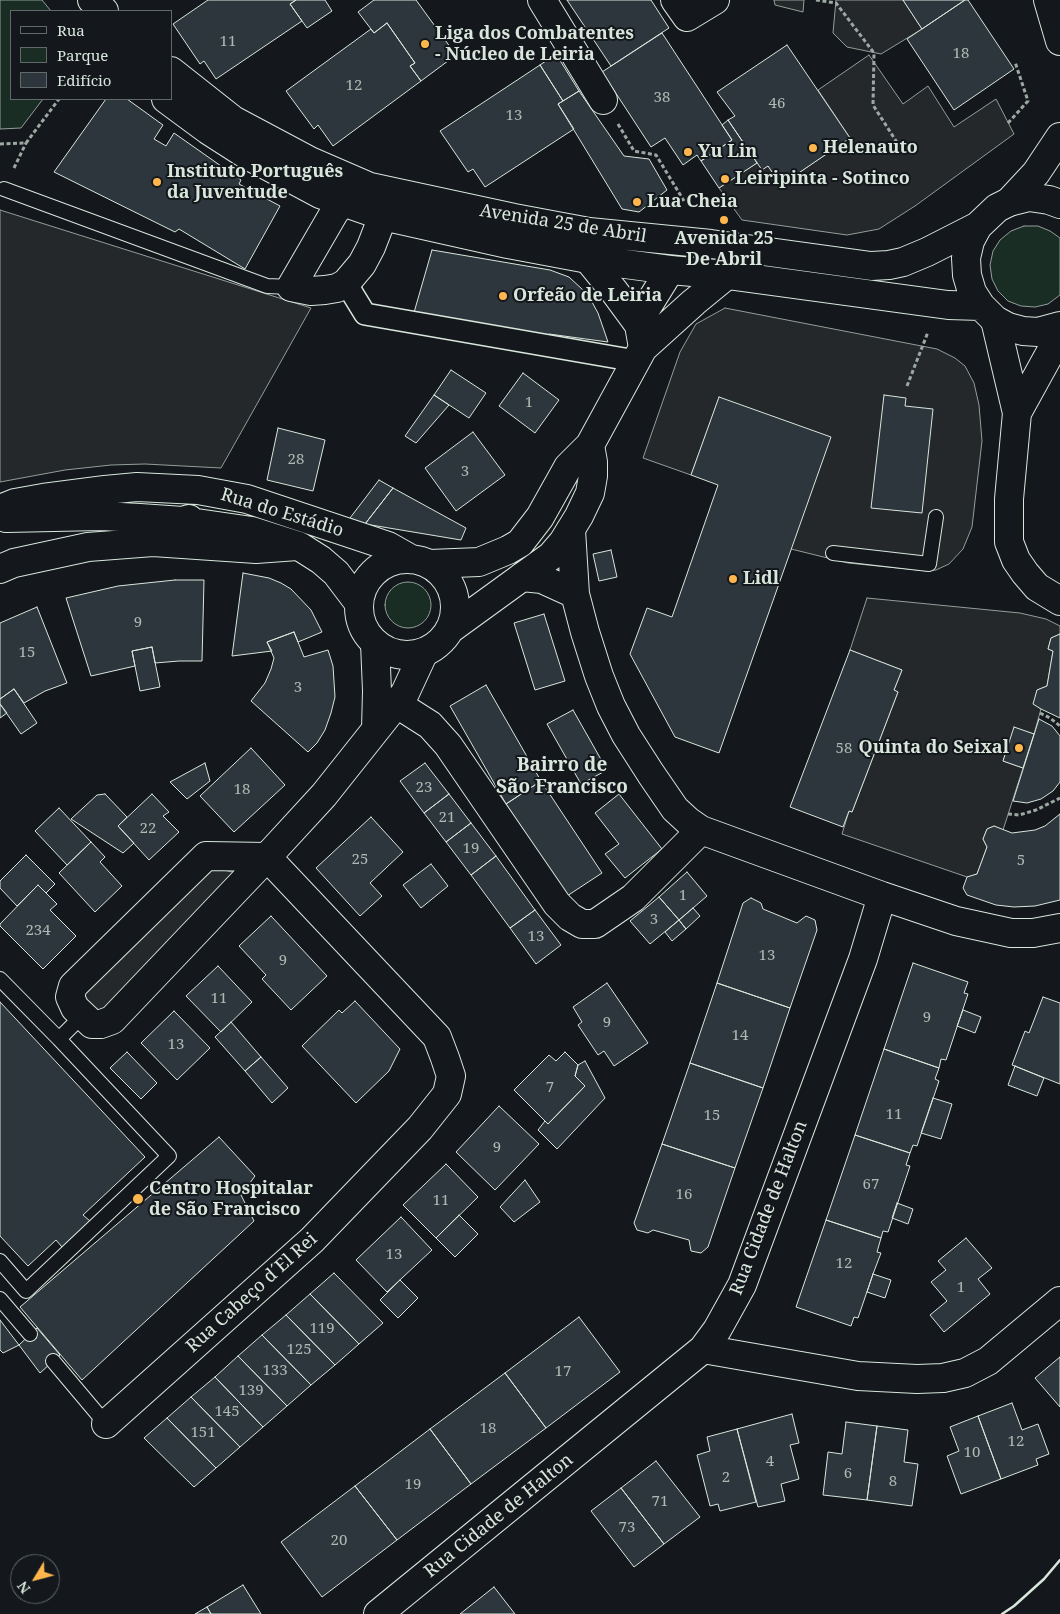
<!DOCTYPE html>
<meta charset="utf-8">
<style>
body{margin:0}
#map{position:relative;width:1060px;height:1614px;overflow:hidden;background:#14181c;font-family:"Noto Serif",serif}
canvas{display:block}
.legend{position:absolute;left:10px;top:10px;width:162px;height:90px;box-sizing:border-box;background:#14181c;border:1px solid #626a69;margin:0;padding:6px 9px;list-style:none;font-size:15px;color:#d8e6dc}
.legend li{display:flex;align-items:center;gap:10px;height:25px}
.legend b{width:25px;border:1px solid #626a69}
.north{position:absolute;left:10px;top:1554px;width:50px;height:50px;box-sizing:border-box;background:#14181c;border:1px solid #626a69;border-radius:50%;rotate:233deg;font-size:14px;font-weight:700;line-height:20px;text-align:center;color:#d8e6dc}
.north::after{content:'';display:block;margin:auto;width:18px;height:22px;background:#ffb74d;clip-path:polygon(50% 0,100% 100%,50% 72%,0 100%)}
</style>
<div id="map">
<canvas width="1060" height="1614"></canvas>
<ul class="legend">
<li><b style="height:6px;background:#14181c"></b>Rua</li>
<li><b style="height:14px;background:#1a2d24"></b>Parque</li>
<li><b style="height:14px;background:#2c363c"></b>Edifício</li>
</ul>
<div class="north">N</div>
</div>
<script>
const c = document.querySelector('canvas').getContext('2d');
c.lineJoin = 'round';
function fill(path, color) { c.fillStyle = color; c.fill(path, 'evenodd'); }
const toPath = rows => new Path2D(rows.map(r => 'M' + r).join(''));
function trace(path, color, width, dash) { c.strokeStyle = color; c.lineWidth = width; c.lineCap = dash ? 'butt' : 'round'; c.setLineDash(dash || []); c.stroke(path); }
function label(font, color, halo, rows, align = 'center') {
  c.font = font + ' "Noto Serif",serif'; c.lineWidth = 4; c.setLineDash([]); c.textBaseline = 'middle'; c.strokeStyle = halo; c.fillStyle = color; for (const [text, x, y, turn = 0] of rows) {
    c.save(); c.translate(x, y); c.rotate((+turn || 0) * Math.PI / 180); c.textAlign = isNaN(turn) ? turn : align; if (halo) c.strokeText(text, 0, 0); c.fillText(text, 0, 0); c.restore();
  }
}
const green = toPath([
 [0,0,42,0,51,11,11,11,11,99,43,99,21,128,0,129,0,0],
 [1024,226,1038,226,1050,231,1060,238,1060,295,1048,304,1035,307,1021,306,1008,301,998,291,992,279,990,265,993,251,1000,240,1011,231,1024,226],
 '385 605a23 23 0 1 1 46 0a23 23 0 1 1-46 0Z'
]);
const parking = toPath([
 [774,0,804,0,803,12,775,5,774,0],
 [836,0,903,0,922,29,881,54,847,47,833,33,836,0],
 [869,55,903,104,928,86,954,127,996,99,1014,134,915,206,879,229,847,235,742,220,719,188,757,163,768,166,781,185,850,138,818,90,869,55],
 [0,210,311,308,221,468,145,464,111,465,65,470,0,482,0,210],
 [725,308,937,349,955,358,965,366,974,383,979,405,982,441,972,527,963,549,949,564,936,570,927,571,848,563,791,549,719,398,691,475,643,458,680,352,696,324,725,308],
 [867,598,1020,613,1046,619,1060,626,1060,634,1051,638,1048,649,1053,651,1047,686,1037,690,1034,704,1041,709,1034,734,1015,728,1003,761,1023,768,1003,830,994,826,987,829,983,839,987,847,977,874,967,877,842,834,849,811,852,812,898,692,894,690,902,670,850,650,867,598],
 [204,865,244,875,99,1015,84,1000,83,982,204,865]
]);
const building = toPath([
 [208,0,296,0,290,4,302,21,216,79,204,61,200,64,173,24,208,0],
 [296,0,325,0,332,11,307,28,290,4,296,0],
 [374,0,416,0,456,55,421,81,410,66,415,63,387,23,374,33,358,12,374,0],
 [567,0,651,0,669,28,611,66,567,0],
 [903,0,965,0,922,29,903,0],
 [965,0,968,0,1014,69,954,110,907,39,965,0],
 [387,23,415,63,410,66,421,81,333,146,318,125,314,129,286,91,371,29,374,33,387,23],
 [662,33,732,140,701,161,697,155,683,165,665,138,651,147,602,72,662,33],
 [787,45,850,138,781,185,768,166,762,170,728,120,735,116,717,92,787,45],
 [556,54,579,91,563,101,540,65,556,54],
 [540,65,563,101,558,104,574,129,485,187,473,169,468,172,440,131,540,65],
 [579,91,624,156,649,159,667,190,639,212,622,209,558,104,579,91],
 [106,99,127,99,163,125,154,139,166,146,174,133,241,180,239,184,280,206,245,269,179,229,175,232,54,172,106,99],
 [728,120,757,163,719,188,701,161,732,140,722,125,728,120],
 [432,250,550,270,569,277,583,290,592,302,598,313,608,342,549,334,548,340,413,316,432,250],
 [451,370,486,393,469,418,434,395,451,370],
 [523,373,559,400,535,433,499,406,523,373],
 [434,395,449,405,416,443,405,436,434,395],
 [884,395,906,398,905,406,933,409,922,513,871,508,884,395],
 [719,397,831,437,719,753,675,737,630,654,647,608,672,617,718,485,691,475,719,397],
 [278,428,325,440,313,491,267,480,278,428],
 [473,432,505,475,456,511,425,468,473,432],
 [379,480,393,488,365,524,350,518,379,480],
 [393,488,466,528,461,540,365,524,393,488],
 [611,550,617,577,599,581,593,554,611,550],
 [243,573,269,578,281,583,291,589,311,610,322,632,298,642,294,632,267,642,272,651,232,656,243,573],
 [175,580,204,580,202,661,179,661,155,663,152,647,132,651,135,666,91,676,66,598,118,586,175,580],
 [37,607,67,683,45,691,24,703,14,689,0,699,0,623,37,607],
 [544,614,565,681,535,690,514,623,544,614],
 [294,632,304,657,328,650,333,666,335,697,331,713,325,730,317,743,308,752,251,701,265,683,271,669,274,658,267,642,294,632],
 [1060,634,1060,718,1041,709,1033,704,1037,690,1047,686,1053,651,1048,649,1051,638,1060,634],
 [152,647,160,687,140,691,132,651,152,647],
 [850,650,902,670,894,690,898,692,852,812,849,811,843,827,790,807,850,650],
 [486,685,541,781,506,804,450,706,486,685],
 [14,689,37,723,21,734,0,704,0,699,14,689],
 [0,704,7,713,0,718,0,704],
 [573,710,607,770,581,784,547,724,573,710],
 [1039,719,1052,726,1060,736,1060,782,1053,791,1041,799,1027,803,1013,801,1039,719],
 [1014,727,1034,734,1023,768,1003,761,1014,727],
 [251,748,285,785,234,832,200,796,251,748],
 [205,763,210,781,187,799,170,782,205,763],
 [425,763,449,794,424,813,400,781,425,763],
 [541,781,602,873,567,896,506,804,541,781],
 [105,794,127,817,118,826,134,843,123,853,71,819,97,795,105,794],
 [152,794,169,812,163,816,179,832,149,860,118,826,152,794],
 [449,794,471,823,446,842,424,813,449,794],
 [619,794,662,849,625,878,605,854,619,844,595,813,619,794],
 [59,808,91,842,67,865,35,831,59,808],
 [1060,814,1060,900,1035,906,1014,907,996,905,967,895,963,888,967,877,977,874,987,847,983,839,987,829,994,826,1012,833,1035,830,1045,826,1060,814],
 [371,817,403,852,370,883,382,896,360,916,316,868,371,817],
 [471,823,496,856,471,875,446,842,471,823],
 [91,842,105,857,100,862,122,886,95,912,59,873,91,842],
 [26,855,55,884,46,893,38,885,17,906,0,888,0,881,26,855],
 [496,856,535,910,510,928,471,875,496,856],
 [431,864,448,886,421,908,403,885,431,864],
 [687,872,707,896,679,920,659,897,687,872],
 [38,885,57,904,50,910,76,936,43,969,0,926,0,924,38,885],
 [659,897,679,920,650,944,630,921,659,897],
 [751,898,761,903,763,909,797,923,806,916,815,920,817,930,790,1008,717,983,743,903,751,898],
 [693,908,700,916,686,929,679,920,693,908],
 [535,910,561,945,536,964,510,928,535,910],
 [271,916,327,976,291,1010,262,979,266,975,239,946,271,916],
 [679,920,686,929,672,941,665,932,679,920],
 [913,963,968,982,964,993,968,994,946,1060,941,1059,939,1068,884,1049,913,963],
 [218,966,252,1002,221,1032,186,996,218,966],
 [607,983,648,1043,614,1066,604,1051,598,1055,578,1025,582,1022,573,1007,607,983],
 [717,983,790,1008,763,1088,690,1063,717,983],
 [1043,997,1060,1003,1060,1084,1012,1065,1025,1031,1029,1033,1043,997],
 [355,1001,400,1049,389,1071,356,1103,302,1046,339,1010,342,1013,355,1001],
 [0,1002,145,1157,83,1215,90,1221,62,1247,56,1240,28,1266,0,1236,0,1002],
 [963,1010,981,1017,975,1033,957,1026,963,1010],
 [174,1011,210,1048,177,1080,141,1043,174,1011],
 [231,1022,261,1057,245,1071,215,1037,231,1022],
 [884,1049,939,1068,935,1079,939,1081,917,1146,913,1145,910,1153,855,1135,884,1049],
 [127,1052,157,1083,141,1099,110,1068,127,1052],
 [565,1052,578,1065,575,1076,585,1086,548,1124,514,1090,549,1055,556,1061,565,1052],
 [261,1057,288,1088,272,1103,245,1071,261,1057],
 [585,1061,605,1098,557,1149,538,1130,545,1121,548,1124,585,1086,575,1076,578,1065,585,1061],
 [690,1063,763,1088,735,1168,662,1144,690,1063],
 [1015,1066,1044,1078,1037,1096,1008,1085,1015,1066],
 [933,1098,952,1104,941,1139,921,1133,933,1098],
 [499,1106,539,1144,495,1190,456,1152,499,1106],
 [855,1135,910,1153,906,1165,910,1166,888,1232,883,1231,881,1238,826,1220,855,1135],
 [219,1137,255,1176,241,1195,254,1221,82,1380,20,1307,219,1137],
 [662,1144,735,1168,708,1247,701,1253,691,1251,689,1240,653,1230,648,1233,637,1230,634,1223,662,1144],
 [446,1164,478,1197,436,1238,403,1205,446,1164],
 [525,1180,540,1202,514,1222,500,1207,525,1180],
 [897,1203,913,1209,908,1224,892,1218,897,1203],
 [459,1215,478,1234,455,1257,436,1238,459,1215],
 [401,1217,432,1250,387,1292,356,1260,401,1217],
 [826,1220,881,1238,877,1252,881,1253,873,1274,858,1318,854,1317,851,1326,796,1307,826,1220],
 [966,1238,992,1268,978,1279,990,1294,944,1332,930,1315,947,1301,931,1282,946,1270,938,1261,966,1238],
 [334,1273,383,1323,359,1344,310,1294,334,1273],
 [873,1274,891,1280,885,1298,867,1292,873,1274],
 [400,1280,418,1298,398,1318,380,1300,400,1280],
 [310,1294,359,1344,335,1365,286,1315,310,1294],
 [286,1315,335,1365,311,1385,262,1335,286,1315],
 [579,1317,620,1372,546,1428,505,1373,579,1317],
 [0,1320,19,1345,3,1353,0,1350,0,1320],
 [37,1328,60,1355,40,1373,19,1345,37,1328],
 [262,1335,311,1385,287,1406,238,1356,262,1335],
 [238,1356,287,1406,263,1427,215,1377,238,1356],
 [1060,1357,1060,1407,1035,1378,1060,1357],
 [505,1373,546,1428,471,1484,430,1429,505,1373],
 [215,1377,263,1427,240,1447,191,1397,215,1377],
 [191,1397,240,1447,216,1468,167,1418,191,1397],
 [1012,1403,1022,1430,1038,1424,1049,1454,1036,1459,1038,1465,1001,1479,978,1416,1012,1403],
 [792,1414,799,1443,790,1445,799,1479,781,1484,785,1501,758,1507,737,1429,792,1414],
 [978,1416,1001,1479,961,1494,947,1456,959,1451,950,1427,978,1416],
 [167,1418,216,1468,194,1487,144,1438,167,1418],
 [846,1422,877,1426,867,1500,823,1495,828,1452,842,1454,846,1422],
 [877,1426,908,1430,904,1462,918,1464,912,1506,867,1500,877,1426],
 [430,1429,471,1484,397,1540,355,1486,430,1429],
 [737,1429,756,1502,720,1511,718,1504,710,1506,697,1455,710,1451,707,1437,737,1429],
 [656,1461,700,1517,664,1544,621,1488,656,1461],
 [355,1486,397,1540,322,1597,281,1542,355,1486],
 [621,1488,664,1544,634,1567,591,1511,621,1488],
 [243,1585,261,1614,211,1614,207,1607,243,1585],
 [494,1587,515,1614,460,1614,494,1587],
 [207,1607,211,1614,195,1614,207,1607]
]);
const path = toPath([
 [816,0,836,3,874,53,873,105,905,155],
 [1008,123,1028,101,1015,62],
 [618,124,634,151,656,155,684,201],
 [0,144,26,143,59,99],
 [14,168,26,143],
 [907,386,928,332],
 [1040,713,1050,718,1060,726],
 [1008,814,1019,815,1036,810,1060,798]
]);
const service = toPath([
 [4,189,267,286,291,287],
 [833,553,929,564,936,517],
 [0,979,59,1039,169,1156,26,1291,0,1261],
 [59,1039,83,1015],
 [0,1299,30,1334],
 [53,1361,106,1424]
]);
const pedestrian = toPath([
 [346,283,365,314,636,361]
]);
const minor = toPath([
 [542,0,603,100],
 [675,0,687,17,715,0],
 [1048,0,1060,41],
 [342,202,334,213,291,287,311,291,325,290,337,288,346,283,362,264,371,247,383,216],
 [1009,202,1036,173,1060,137],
 [995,320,1017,413,1009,499,1009,542,1016,560,1025,573,1037,587,1060,601],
 [1017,413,1060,335],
 [571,530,575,594,585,632,599,676,611,706,626,735,651,774,675,809,688,821,701,830,882,896,956,921,1011,933,1033,933,1060,928],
 [0,569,14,563,88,547,153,542,256,549,297,546],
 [522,577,542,579,575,594],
 [375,643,377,691,376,729],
 [397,704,430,725,448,745,557,904,570,917,582,924,595,924,633,898,701,830],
 [267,857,206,856,73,986,70,997,75,1008,92,1024,101,1024,112,1020,267,857,324,795,405,693,424,652],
 [703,1349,858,1376,917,1379,943,1378,965,1373,988,1361,1060,1301],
 [106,1424,312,1240,420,1128,447,1094,451,1076,445,1058,437,1037,267,857],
 [378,1614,703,1349,717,1330,742,1285,863,959,882,896]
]);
const tertiary = toPath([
 [588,259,614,291,639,325,643,348],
 [639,325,644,312,670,270],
 [0,509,15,503,43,498,105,490,137,487,198,490,247,499,388,546,411,559],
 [6,518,101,516,140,518,183,521,252,531,299,546,321,560,336,573,358,602],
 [153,542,183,521,189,519],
 '359 607a48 48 0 1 1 96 0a48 48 0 1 1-96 0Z',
 [430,564,479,562,508,550,520,543,540,517,568,467,590,445,643,348,694,302,727,275],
 [449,630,551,556,563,542,579,516,590,493,593,476,593,462,590,445]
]);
const secondary = toPath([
 [92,0,104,11],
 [171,71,233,120,310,161,370,187,514,218,589,232,711,244,871,266,889,265,903,262,927,252,978,226],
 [166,99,208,130,247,155,320,194,383,216,508,244,588,259,670,270,727,275,948,305,981,306],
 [1060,204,1049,200,1029,197,1009,202,997,208,978,226,970,241,966,258,967,275,972,292,981,306,995,320,1008,327,1023,331,1038,332,1060,326]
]);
const wall = toPath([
 [1002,1614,1014,1606,1044,1579,1060,1560]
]);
const markers = [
 [425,44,5,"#ffb74d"],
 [813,148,5,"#ffb74d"],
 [688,152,5,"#ffb74d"],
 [725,179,5,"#ffb74d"],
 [157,182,5,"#ffb74d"],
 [637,202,5,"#ffb74d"],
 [724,220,5,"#ffb74d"],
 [503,296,5,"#ffb74d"],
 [733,579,5,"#ffb74d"],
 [1019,748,5,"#ffb74d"],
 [138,1199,6,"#ffb74d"]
];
const numberNames = [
 ["11",228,42],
 ["18",961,54],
 ["12",354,86],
 ["38",662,98],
 ["46",777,104],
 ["13",514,116],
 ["1",529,403],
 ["28",296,460],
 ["3",465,472],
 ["9",138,623],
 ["15",27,653],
 ["3",298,688],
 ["58",844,749],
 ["23",424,788],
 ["18",242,790],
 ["21",447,818],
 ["22",148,829],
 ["19",471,849],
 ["25",360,860],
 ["5",1021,861],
 ["1",683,896],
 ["3",654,920],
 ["234",38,931],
 ["13",536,937],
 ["13",767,956],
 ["9",283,961],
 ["11",219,999],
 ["9",927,1018],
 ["9",607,1023],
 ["14",740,1036],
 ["13",176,1045],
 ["7",550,1088],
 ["11",894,1115],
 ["15",712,1116],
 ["9",497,1148],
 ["67",871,1185],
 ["16",684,1195],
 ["11",441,1201],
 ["13",394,1255],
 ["12",844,1264],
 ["1",961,1288],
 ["119",322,1329],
 ["125",299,1350],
 ["133",275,1371],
 ["17",563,1372],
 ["139",251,1391],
 ["145",227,1412],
 ["18",488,1429],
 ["151",203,1433],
 ["12",1016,1442],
 ["10",972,1453],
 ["4",770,1462],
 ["6",848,1474],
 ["2",726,1478],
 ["8",893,1482],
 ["19",413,1485],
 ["71",660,1502],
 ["73",627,1528],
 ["20",339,1541]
];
const poiNames = [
 ["Liga dos Combatentes",435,34],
 ["- Núcleo de Leiria",435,55],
 ["Helenauto",823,148],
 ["Yu Lin",698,152],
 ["Instituto Português",167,172],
 ["da Juventude",167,193],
 ["Leiripinta - Sotinco",735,179],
 ["Lua Cheia",647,202],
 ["Avenida 25",724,239,"center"],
 ["De Abril",724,260,"center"],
 ["Orfeão de Leiria",513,296],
 ["Lidl",743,579],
 ["Quinta do Seixal",1009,748,"right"],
 ["Centro Hospitalar",149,1189],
 ["de São Francisco",149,1210]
];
const streetNames = [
 ["Avenida 25 de Abril",563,224,9],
 ["Rua do Estádio",282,513,17],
 ["Rua Cidade de Halton",769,1208,-69],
 ["Rua Cabeço d´El Rei",252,1293,-42],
 ["Rua Cidade de Halton",499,1516,-39]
];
const neighbourhoodNames = [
 ["Bairro de",562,766],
 ["São Francisco",562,788]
];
fill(green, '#1a2d24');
trace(green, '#939e99', 1);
fill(parking, '#24282b');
trace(parking, '#939e99', 1);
fill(building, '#2c363c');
trace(building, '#d8e6dc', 1);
trace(service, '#d8e6dc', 16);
trace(pedestrian, '#d8e6dc', 24);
trace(minor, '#d8e6dc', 30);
trace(tertiary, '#d8e6dc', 30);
trace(secondary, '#d8e6dc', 30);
trace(path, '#9da8a2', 3, [4, 2.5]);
trace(service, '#14181c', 14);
trace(pedestrian, '#14181c', 21);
trace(minor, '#14181c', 28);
trace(tertiary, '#14181c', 28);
trace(secondary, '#14181c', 28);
trace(wall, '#d8e6dc', 2.5);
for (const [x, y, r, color] of markers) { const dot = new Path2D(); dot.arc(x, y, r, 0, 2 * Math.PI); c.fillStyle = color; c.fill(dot); trace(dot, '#14181c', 2); }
label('15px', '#adbab4', null, numberNames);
label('bold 18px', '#d8e6dc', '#14181c', poiNames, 'left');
label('18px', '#d8e6dc', '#14181c', streetNames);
label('bold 19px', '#d8e6dc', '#14181c', neighbourhoodNames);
</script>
